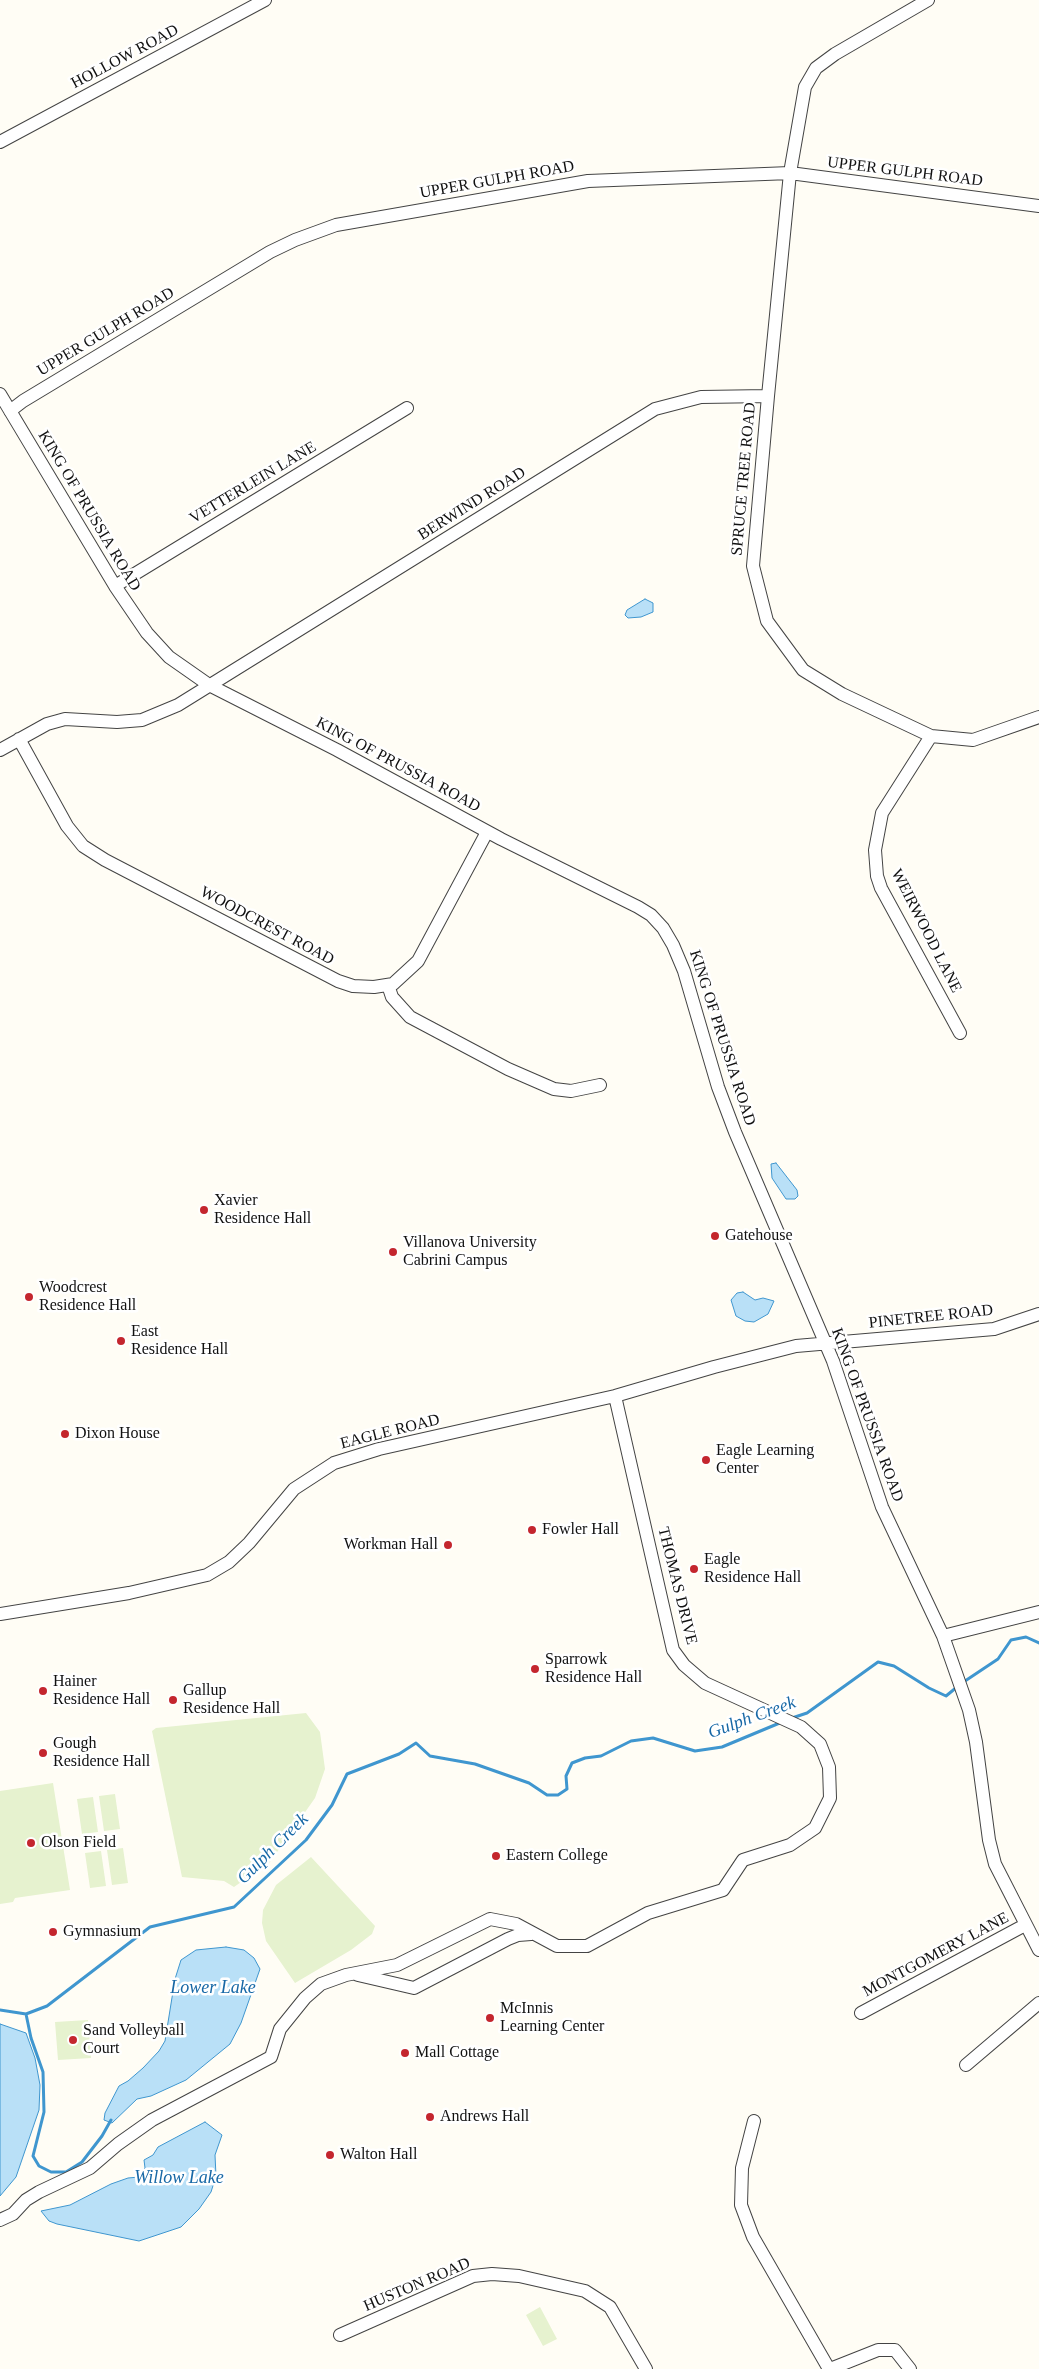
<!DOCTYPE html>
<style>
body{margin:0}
canvas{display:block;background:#fffdf5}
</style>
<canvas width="1039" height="2369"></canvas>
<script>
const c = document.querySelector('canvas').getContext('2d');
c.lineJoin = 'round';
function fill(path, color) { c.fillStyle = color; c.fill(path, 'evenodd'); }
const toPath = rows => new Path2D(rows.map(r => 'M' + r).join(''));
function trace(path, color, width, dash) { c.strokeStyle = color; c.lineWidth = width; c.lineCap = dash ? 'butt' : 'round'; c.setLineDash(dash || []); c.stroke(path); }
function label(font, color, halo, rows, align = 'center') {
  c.font = font + ' "Times New Roman",serif'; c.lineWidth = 5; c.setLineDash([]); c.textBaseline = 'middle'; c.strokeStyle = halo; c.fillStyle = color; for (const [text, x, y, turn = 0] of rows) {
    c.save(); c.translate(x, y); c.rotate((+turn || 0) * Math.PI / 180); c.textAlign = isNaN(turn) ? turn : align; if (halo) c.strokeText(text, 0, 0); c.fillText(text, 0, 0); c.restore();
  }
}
const pitch = toPath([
 [306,1713,320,1732,325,1769,315,1798,270,1862,234,1887,224,1881,182,1877,152,1731,156,1728],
 [53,1783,70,1890,15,1898,13,1902,0,1904,0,1791],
 [115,1794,120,1829,104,1831,99,1796],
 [93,1797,98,1832,82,1834,77,1799],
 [123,1848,128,1883,112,1885,107,1850],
 [101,1851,106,1886,90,1888,85,1853],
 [311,1857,375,1926,372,1934,351,1950,295,1983,266,1941,262,1923,263,1910,276,1885],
 [88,2020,91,2058,58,2060,55,2022],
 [540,2307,557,2339,543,2346,526,2315]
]);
const water = toPath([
 [645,599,653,603,653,612,641,617,628,618,625,615,627,610,645,599],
 [776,1163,797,1190,798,1196,795,1199,786,1199,772,1178,771,1164,776,1163],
 [743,1292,755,1300,763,1298,774,1301,768,1314,754,1322,745,1321,736,1316,731,1300,737,1293,743,1292],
 [226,1947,244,1950,254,1958,260,1969,241,2023,230,2044,186,2080,151,2096,137,2099,112,2123,104,2120,105,2113,119,2086,128,2081,143,2068,159,2051,165,2041,175,1979,181,1960,196,1950,226,1947],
 [0,2024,26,2033,35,2058,40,2085,39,2110,16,2177,0,2196,0,2024],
 [205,2122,222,2135,215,2155,216,2176,211,2192,199,2209,181,2227,139,2241,57,2224,49,2221,41,2211,70,2205,111,2184,128,2178,139,2177,145,2168,144,2160,153,2155,158,2147,205,2122]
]);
const stream = toPath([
 [962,1683,998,1659,1011,1640,1026,1637,1039,1643],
 [792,1718,807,1713,878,1662,894,1666,929,1688,946,1696,957,1687],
 [0,2010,26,2014,47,2006,150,1927,234,1907,306,1840,332,1805,347,1774,399,1754,416,1743,430,1756,475,1764,529,1783,547,1795,558,1795,567,1789,566,1776,572,1763,585,1758,601,1756,631,1741,653,1738,695,1751,722,1747,782,1722],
 [26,2014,31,2038,43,2072,44,2112,33,2156,39,2166,51,2172,66,2172,82,2162,102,2136,111,2120]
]);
const minor = toPath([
 [928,0,835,54,816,68,805,87,790,173,768,396,753,566,767,621,803,670,842,694,931,736,973,740,1039,717],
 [0,142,265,0],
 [0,394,115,586,147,633,169,657,209,685,337,750,501,839,638,907,651,915,663,928,673,945,684,971,718,1087,735,1132,833,1361,882,1507,943,1636,969,1710,976,1742,989,1840,995,1864,1039,1950],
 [10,411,23,401,270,252,295,240,336,225,588,181,790,173,1039,206],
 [115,586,407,408],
 [931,736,882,813,875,850,877,876,881,888,960,1033],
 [19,739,67,826,83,846,105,860,338,981,353,986,374,987,393,984,418,961,487,832],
 [0,750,47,724,65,719,117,722,142,720,178,705,655,409,701,397,768,396],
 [388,985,392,997,410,1017,508,1069,554,1089,571,1091,600,1085],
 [0,1614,129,1593,207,1575,229,1562,249,1543,294,1489,334,1463,379,1449,615,1396,714,1367,796,1346,994,1329,1039,1314],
 [943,1636,1039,1612],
 [358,1975,414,1988,508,1939,518,1935,531,1934],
 [861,2013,1025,1925],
 [966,2065,1039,2003],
 [754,2121,742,2168,741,2205,753,2237,829,2369],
 [0,2220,13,2214,26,2200,39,2192,90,2168,118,2144,152,2120,271,2057,280,2029,305,1998,321,1984,346,1975,397,1965,490,1919,516,1924,557,1946,587,1946,648,1913,723,1890,743,1860,790,1845,815,1828,830,1798,829,1767,820,1744,801,1727,705,1683,684,1665,673,1650,615,1396],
 [340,2335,473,2276,492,2274,519,2276,585,2291,610,2307,646,2369],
 [830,2369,878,2350,895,2350,910,2369]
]);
const markers = [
 [204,1210,5,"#c4262e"],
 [715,1236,5,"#c4262e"],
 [393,1252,5,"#c4262e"],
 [29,1297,5,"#c4262e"],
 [121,1341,5,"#c4262e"],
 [65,1434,5,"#c4262e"],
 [706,1460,5,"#c4262e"],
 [532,1530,5,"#c4262e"],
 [448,1545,5,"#c4262e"],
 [694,1569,5,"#c4262e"],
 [535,1669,5,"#c4262e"],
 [43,1691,5,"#c4262e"],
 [173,1700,5,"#c4262e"],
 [43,1753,5,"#c4262e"],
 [31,1843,5,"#c4262e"],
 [496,1856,5,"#c4262e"],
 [53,1932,5,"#c4262e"],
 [490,2018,5,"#c4262e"],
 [73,2040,5,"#c4262e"],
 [405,2053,5,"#c4262e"],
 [430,2117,5,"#c4262e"],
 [330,2155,5,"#c4262e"]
];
const streetNames = [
 ["HOLLOW ROAD",125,57,-28],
 ["UPPER GULPH ROAD",905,172,7],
 ["UPPER GULPH ROAD",497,180,-10],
 ["UPPER GULPH ROAD",106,332,-31],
 ["SPRUCE TREE ROAD",744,479,-85],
 ["VETTERLEIN LANE",253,483,-31],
 ["BERWIND ROAD",472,504,-32],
 ["KING OF PRUSSIA ROAD",89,511,59],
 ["KING OF PRUSSIA ROAD",398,765,28],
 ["WOODCREST ROAD",267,926,28],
 ["WEIRWOOD LANE",926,931,63],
 ["KING OF PRUSSIA ROAD",722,1038,72],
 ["PINETREE ROAD",931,1317,-6],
 ["KING OF PRUSSIA ROAD",867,1415,70],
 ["EAGLE ROAD",390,1432,-14],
 ["THOMAS DRIVE",677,1586,76],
 ["MONTGOMERY LANE",936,1955,-28],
 ["HUSTON ROAD",417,2285,-23]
];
const poiNames = [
 ["Xavier",214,1201],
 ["Residence Hall",214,1219],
 ["Gatehouse",725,1236],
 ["Villanova University",403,1243],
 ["Cabrini Campus",403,1261],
 ["Woodcrest",39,1288],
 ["Residence Hall",39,1306],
 ["East",131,1332],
 ["Residence Hall",131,1350],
 ["Dixon House",75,1434],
 ["Eagle Learning",716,1451],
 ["Center",716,1469],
 ["Fowler Hall",542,1530],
 ["Workman Hall",438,1545,"right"],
 ["Eagle",704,1560],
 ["Residence Hall",704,1578],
 ["Sparrowk",545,1660],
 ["Residence Hall",545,1678],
 ["Hainer",53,1682],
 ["Residence Hall",53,1700],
 ["Gallup",183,1691],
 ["Residence Hall",183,1709],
 ["Gough",53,1744],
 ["Residence Hall",53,1762],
 ["Olson Field",41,1843],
 ["Eastern College",506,1856],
 ["Gymnasium",63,1932],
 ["McInnis",500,2009],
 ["Learning Center",500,2027],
 ["Sand Volleyball",83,2031],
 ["Court",83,2049],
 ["Mall Cottage",415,2053],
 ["Andrews Hall",440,2117],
 ["Walton Hall",340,2155]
];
const waterNames = [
 ["Gulph Creek",752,1718,-20],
 ["Gulph Creek",273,1849,-45],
 ["Lower Lake",213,1988],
 ["Willow Lake",179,2178]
];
fill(pitch, '#e6f2cf');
fill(water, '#b9e0f7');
trace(water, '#3f96cf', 1);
trace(stream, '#3f96cf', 3);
trace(minor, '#444', 14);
trace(minor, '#fff', 12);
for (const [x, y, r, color] of markers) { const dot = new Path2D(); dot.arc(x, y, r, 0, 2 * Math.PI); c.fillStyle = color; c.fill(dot); trace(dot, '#fff', 2); }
label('16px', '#111', '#fff', streetNames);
label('16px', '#111', '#fff', poiNames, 'left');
label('italic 18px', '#1768a6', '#fff', waterNames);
</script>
